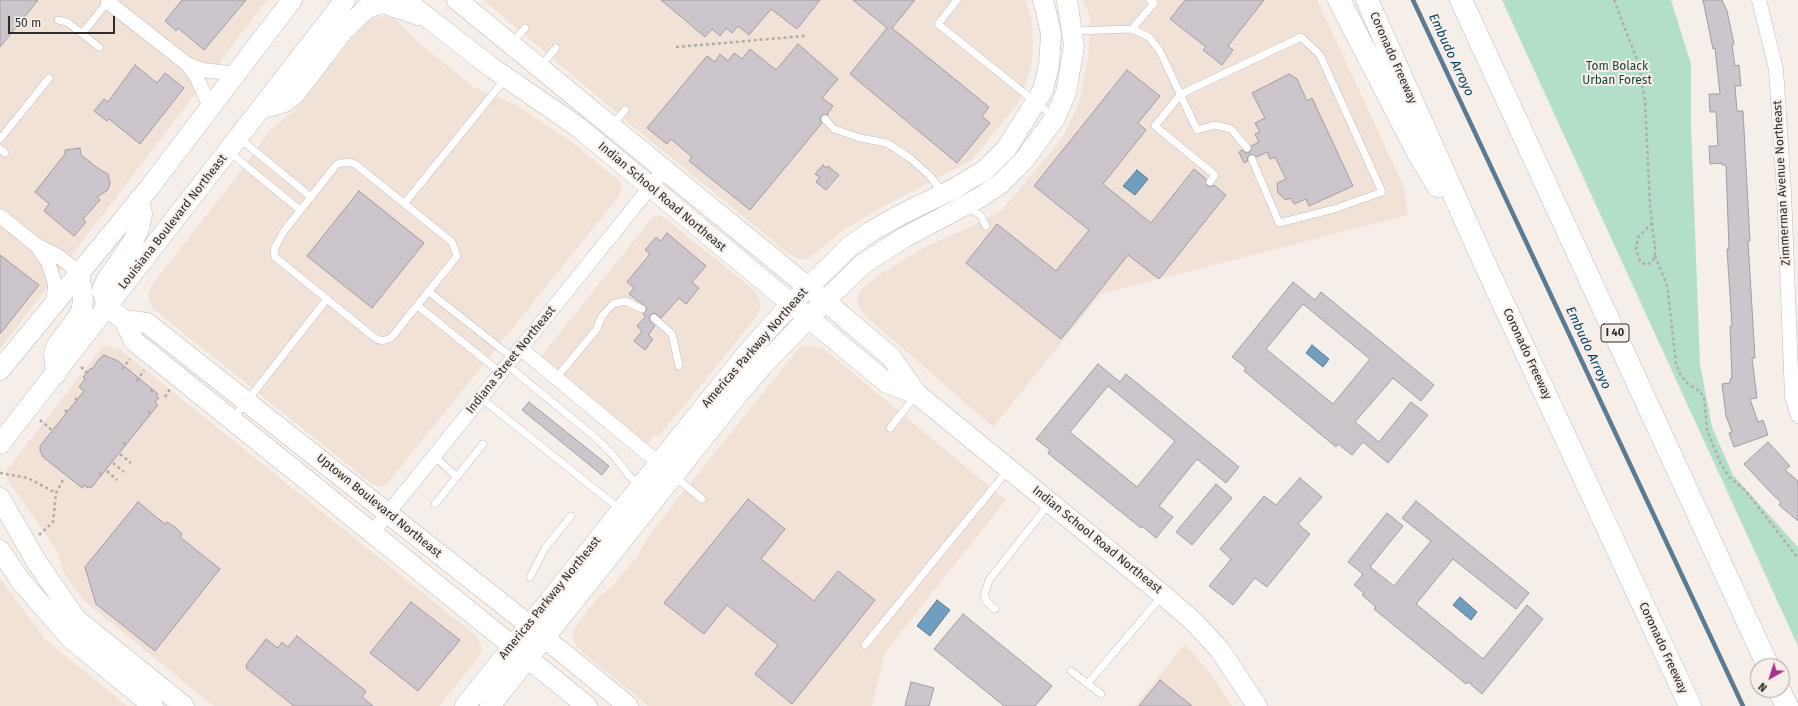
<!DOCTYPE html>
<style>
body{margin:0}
#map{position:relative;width:1798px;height:706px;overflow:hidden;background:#f6efe9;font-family:"Fira Sans",sans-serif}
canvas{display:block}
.north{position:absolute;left:1750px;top:658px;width:40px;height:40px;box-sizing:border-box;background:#f6efe9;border:1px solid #a6a09c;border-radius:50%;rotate:219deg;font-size:11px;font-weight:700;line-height:16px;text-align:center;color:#2d2a28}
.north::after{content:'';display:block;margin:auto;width:14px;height:18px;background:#a5318b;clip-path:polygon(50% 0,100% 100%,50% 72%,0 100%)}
.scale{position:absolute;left:8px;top:16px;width:107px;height:18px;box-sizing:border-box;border:2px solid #2d2a28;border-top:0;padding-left:5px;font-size:12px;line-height:14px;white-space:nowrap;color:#2d2a28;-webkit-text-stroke:3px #f6efe9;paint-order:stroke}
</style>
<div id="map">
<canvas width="1798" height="706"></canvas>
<div class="north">N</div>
<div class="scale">50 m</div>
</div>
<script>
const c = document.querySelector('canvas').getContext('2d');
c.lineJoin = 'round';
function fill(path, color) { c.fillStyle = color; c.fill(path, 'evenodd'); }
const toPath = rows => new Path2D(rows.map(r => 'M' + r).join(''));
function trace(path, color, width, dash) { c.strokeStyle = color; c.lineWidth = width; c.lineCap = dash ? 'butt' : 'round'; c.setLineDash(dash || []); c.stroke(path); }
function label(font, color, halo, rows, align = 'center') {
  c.font = font + ' "Fira Sans",sans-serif'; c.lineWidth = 4; c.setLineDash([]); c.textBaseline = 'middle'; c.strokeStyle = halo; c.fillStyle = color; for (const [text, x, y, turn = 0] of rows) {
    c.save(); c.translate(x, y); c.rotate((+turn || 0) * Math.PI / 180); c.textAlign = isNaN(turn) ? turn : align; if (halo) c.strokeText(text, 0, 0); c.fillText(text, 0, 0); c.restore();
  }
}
const built = toPath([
 [0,0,267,0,0,349],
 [483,0,1026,0,1032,19,1033,50,1031,68,1019,102,972,160,884,206,842,231,808,259,801,259,794,257,788,253,642,134],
 [1083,0,1317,0,1404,187,1408,215,1101,294,993,427,869,319,860,308,857,298,861,290,877,276,929,245,966,229,1002,210,1063,137,1079,103,1088,58,1090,18],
 [383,16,395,19,416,40,473,87,516,105,569,140,617,179,621,184,622,189,620,195,386,485,379,486,372,484,151,307,148,295,151,286,228,188,271,129,298,107,367,20],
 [657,216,661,216,666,219,755,291,759,298,761,307,757,316,660,435,653,436,644,448,538,360,652,218],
 [808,345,824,349,1006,500,885,652,872,706,648,706,580,650,575,644,572,634,574,629,599,596,612,586,637,557,646,540,675,502,799,348],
 [103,346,108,346,122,351,475,635,480,642,482,650,479,657,439,706,214,706,84,601,65,575,56,549,11,485,7,478,6,471],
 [0,579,46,640,127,706,0,706],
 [1185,644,1210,673,1232,706,1135,706]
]);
const green = toPath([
 [1502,0,1671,0,1691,64,1691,125,1700,364,1712,427,1733,475,1798,547,1798,646]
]);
const water = toPath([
 [1137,170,1148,179,1135,195,1123,186,1137,170],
 [1312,345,1329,359,1323,367,1306,353,1312,345],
 [1460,597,1477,612,1471,620,1453,605,1460,597],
 [937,600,950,610,930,636,917,626,937,600]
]);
const stream = toPath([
 [1413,0,1743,706]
]);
const building = toPath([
 [0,0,38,0,0,47,0,0],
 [182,0,246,0,204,50,178,28,176,31,165,21,182,0],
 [661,0,820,0,797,29,771,9,749,35,738,26,732,33,726,28,720,36,712,29,705,37,661,0],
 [853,0,915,0,892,28,989,107,982,116,990,123,957,163,850,74,887,28,853,0],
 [1185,0,1264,0,1228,46,1233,50,1222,65,1203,50,1206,47,1170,19,1185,0],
 [1703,0,1722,0,1727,11,1734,44,1732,45,1735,66,1739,65,1741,86,1735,86,1737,111,1743,111,1750,241,1748,241,1755,358,1752,358,1757,398,1750,399,1758,422,1763,420,1768,435,1734,447,1729,433,1732,432,1726,416,1722,384,1730,383,1730,379,1732,379,1730,326,1732,326,1727,249,1729,249,1726,165,1722,165,1722,163,1710,164,1709,146,1718,146,1716,112,1710,112,1709,94,1720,94,1715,48,1713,49,1703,0],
 [798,44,838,79,822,98,833,106,828,113,828,115,824,114,821,116,820,120,822,123,750,210,689,161,692,157,671,139,667,144,647,128,707,56,715,62,720,54,728,61,734,53,742,59,750,49,776,70,798,44],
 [135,65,157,83,165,73,184,88,140,144,109,119,107,121,94,111,104,99,108,102,135,65],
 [1127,70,1160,96,1138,123,1146,130,1103,184,1151,223,1194,169,1206,179,1207,186,1210,187,1214,185,1226,195,1159,279,1128,255,1061,339,966,263,997,224,1056,271,1089,230,1034,186,1127,70],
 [1289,74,1297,79,1307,101,1312,98,1353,186,1309,206,1306,199,1294,204,1291,198,1286,200,1278,193,1277,183,1286,179,1275,157,1270,159,1267,152,1257,157,1250,154,1247,158,1248,161,1244,163,1239,152,1242,150,1246,153,1250,152,1251,146,1259,142,1255,134,1260,132,1255,123,1265,118,1252,93,1289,74],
 [80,148,81,155,99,169,108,174,110,183,108,190,97,197,100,200,83,219,86,222,74,236,44,211,49,204,35,192,65,154,65,150,80,148],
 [823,165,826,168,828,166,839,175,826,190,816,182,820,177,815,174,823,165],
 [359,191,424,243,372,308,307,256,359,191],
 [667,233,706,266,692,282,699,288,686,304,679,298,661,318,655,313,650,315,649,320,655,326,648,335,653,339,645,350,634,341,642,331,637,326,646,316,643,314,646,311,647,308,629,294,634,288,627,282,650,254,645,250,656,237,661,241,667,233],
 [0,255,39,285,0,334,0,255],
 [1293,282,1315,300,1321,292,1434,385,1421,401,1393,378,1355,422,1379,442,1411,402,1428,415,1388,463,1363,442,1352,455,1338,444,1336,447,1244,371,1246,368,1232,357,1293,282],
 [1303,304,1370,359,1333,404,1266,349,1303,304],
 [104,355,118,361,158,394,156,396,159,398,155,402,158,405,91,488,89,486,88,488,84,485,82,488,43,457,40,450,40,446,84,391,79,387,85,379,83,377,91,368,92,369,100,358,104,355],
 [1098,364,1120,382,1126,374,1239,467,1226,483,1197,459,1159,506,1173,517,1156,538,1142,526,1141,528,1054,458,1048,453,1050,450,1036,439,1098,364],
 [1108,386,1175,441,1137,487,1070,432,1108,386],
 [529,402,609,466,602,475,522,410,529,402],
 [1768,442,1790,466,1785,470,1798,481,1798,521,1779,505,1781,502,1773,495,1744,464,1768,442],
 [1300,478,1322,497,1298,524,1310,534,1267,587,1255,578,1233,605,1209,586,1231,559,1220,549,1264,496,1276,505,1300,478],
 [1216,484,1232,498,1192,545,1176,532,1216,484],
 [748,499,785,529,761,559,814,601,838,571,875,600,792,704,755,674,778,645,727,605,704,634,664,603,748,499],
 [1416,501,1529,593,1516,609,1453,559,1416,604,1483,659,1527,605,1543,619,1482,694,1468,682,1466,684,1374,609,1376,607,1362,595,1364,593,1354,585,1363,574,1348,562,1387,513,1403,526,1370,567,1394,586,1431,541,1402,518,1416,501],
 [138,502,165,524,167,522,175,527,182,534,180,537,220,569,155,651,96,604,85,567,138,502],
 [411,602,460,640,418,691,370,653,411,602],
 [963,614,1052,686,1035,706,1004,706,934,649,963,614],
 [297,636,366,691,362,697,373,706,294,706,246,668,247,666,246,665,266,639,278,648,282,642,288,647,297,636],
 [1160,680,1192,706,1139,706,1160,680],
 [911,682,934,688,929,706,905,706,911,682]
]);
const path = toPath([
 [1614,0,1638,62,1645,101,1650,205,1652,223,1655,248,1655,256,1652,262,1646,265,1640,261,1636,249,1638,237,1652,223],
 [676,47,805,36],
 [1655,256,1667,285,1676,363,1680,374,1687,383,1698,390,1704,397,1707,430,1720,462,1729,477,1745,490,1798,558],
 [81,367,89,374],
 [122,369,130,359],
 [137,381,144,370],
 [151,392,154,388],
 [165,397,170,389],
 [75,398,79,402],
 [65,410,69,414],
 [148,411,152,414],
 [40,420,54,432],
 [123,443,127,445],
 [120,454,131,463],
 [113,463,124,472],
 [107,471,117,480],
 [0,473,28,478,56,493],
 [99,473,103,476],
 [39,535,53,522,56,493,64,478]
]);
const lane = toPath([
 [957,0,938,24,1053,116],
 [58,20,67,22,99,47],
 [1132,29,1149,37,1160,51,1197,130,1215,125,1231,129,1247,148],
 [1073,31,1132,29,1154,3,1150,0],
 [82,34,109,0],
 [512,43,525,28],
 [541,66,556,48],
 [825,119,834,129,860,138,887,143,910,158,929,175,943,192],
 [612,126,625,110],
 [239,138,311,197],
 [0,139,49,78],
 [0,149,5,153],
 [228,151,300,210],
 [347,162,355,164,452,242,457,256,391,338,382,341,375,338,275,257,274,249,284,231,337,164,347,162],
 [1210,182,1215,175,1155,126,1181,94,1301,37,1320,55,1382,192,1334,209,1279,223,1252,159],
 [404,204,506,78],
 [967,207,980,215,986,226],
 [429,292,513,358],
 [418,306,501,373],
 [654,318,672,334,679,366],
 [507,365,595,437,613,455,631,478,642,482],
 [556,378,596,330,602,316,613,304,625,301,642,309],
 [481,398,621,510],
 [232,420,327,299],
 [890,428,916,395],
 [434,456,457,477],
 [674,476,702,499],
 [435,504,483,444],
 [530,577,545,548,571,516],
 [995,609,987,602,984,595,989,580,1049,504],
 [865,645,1008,470],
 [1071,671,1101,694],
 [1088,683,1162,596]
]);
const street = toPath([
 [1759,0,1776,69,1784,192,1792,397,1798,416],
 [108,2,187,64,197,78,211,109],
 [187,64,203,70,237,74],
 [0,216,36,245,58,256,79,272],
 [37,246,48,262,55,284,53,305],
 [520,348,666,469],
 [373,532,664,170]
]);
const secondary = toPath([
 [405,0,491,67,578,127,887,383,917,394],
 [457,0,825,301,891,357,917,394,1163,595,1194,622,1220,650,1257,706],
 [261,109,285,102,295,94,344,30,367,8,383,3,418,15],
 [139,199,142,214,139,229,132,243,106,281,102,290,107,307,124,320,134,341,587,706],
 [124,320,147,323,529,625,628,706],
 [0,370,149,188,292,0],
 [56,374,54,354,57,345,78,317,82,308,83,298,79,272],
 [0,444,345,0],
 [0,498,36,561,76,619,184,706],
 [0,550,20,580,70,638,153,706],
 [465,706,748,352,791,304,849,247,870,232,900,215,955,188,985,170,1007,148,1043,90,1049,65,1051,33,1043,0],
 [490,706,740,392,765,363,825,301,863,264,905,237,979,198,1000,184,1024,160,1055,118,1066,93,1074,46,1067,0]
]);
const highway = toPath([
 [1339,0,1418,153,1438,186],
 [1367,0,1484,262,1690,706],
 [1461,0,1768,666],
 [1779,690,1787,706]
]);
const shields = [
 [1615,333,28]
];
const shieldNames = [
 ["I 40",1615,333]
];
const streetNames = [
 ["Coronado Freeway",1393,58,66],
 ["Zimmerman Avenue Northeast",1782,183,-93],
 ["Indian School Road Northeast",662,197,40],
 ["Louisiana Boulevard Northeast",173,222,-52],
 ["Americas Parkway Northeast",755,348,-49],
 ["Coronado Freeway",1527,354,65],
 ["Indiana Street Northeast",511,360,-51],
 ["Uptown Boulevard Northeast",379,506,39],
 ["Indian School Road Northeast",1097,540,39],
 ["Americas Parkway Northeast",550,598,-51],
 ["Coronado Freeway",1663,648,65]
];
const parkNames = [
 ["Tom Bolack",1617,67],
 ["Urban Forest",1617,81]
];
const waterNames = [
 ["Embudo Arroyo",1451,55,65],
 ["Embudo Arroyo",1588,348,65]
];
fill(built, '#f0e2d7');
fill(green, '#b3dfc9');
fill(water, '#709ebf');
trace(water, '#5c7b92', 1);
trace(stream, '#5c7b92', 4.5);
fill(building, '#ccc5cc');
trace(building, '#a29ca2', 1);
trace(lane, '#c2bbb5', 8);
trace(street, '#c2bbb5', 15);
trace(secondary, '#c2bbb5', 21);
trace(highway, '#c2bbb5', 23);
trace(path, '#b2aca7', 2.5, [3, 3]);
trace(lane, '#fff', 7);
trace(street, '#fff', 14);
trace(secondary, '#fff', 20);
trace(highway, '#fff', 22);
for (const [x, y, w] of shields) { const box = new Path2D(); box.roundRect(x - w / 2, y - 9, w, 18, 3); c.fillStyle = '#f6efe9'; c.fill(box); trace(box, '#2d2a28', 1); }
label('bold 11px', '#2d2a28', null, shieldNames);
label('12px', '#2d2a28', '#f6efe9', streetNames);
label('12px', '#194633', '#f6efe9', parkNames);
label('italic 13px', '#003f5f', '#f6efe9', waterNames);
</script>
